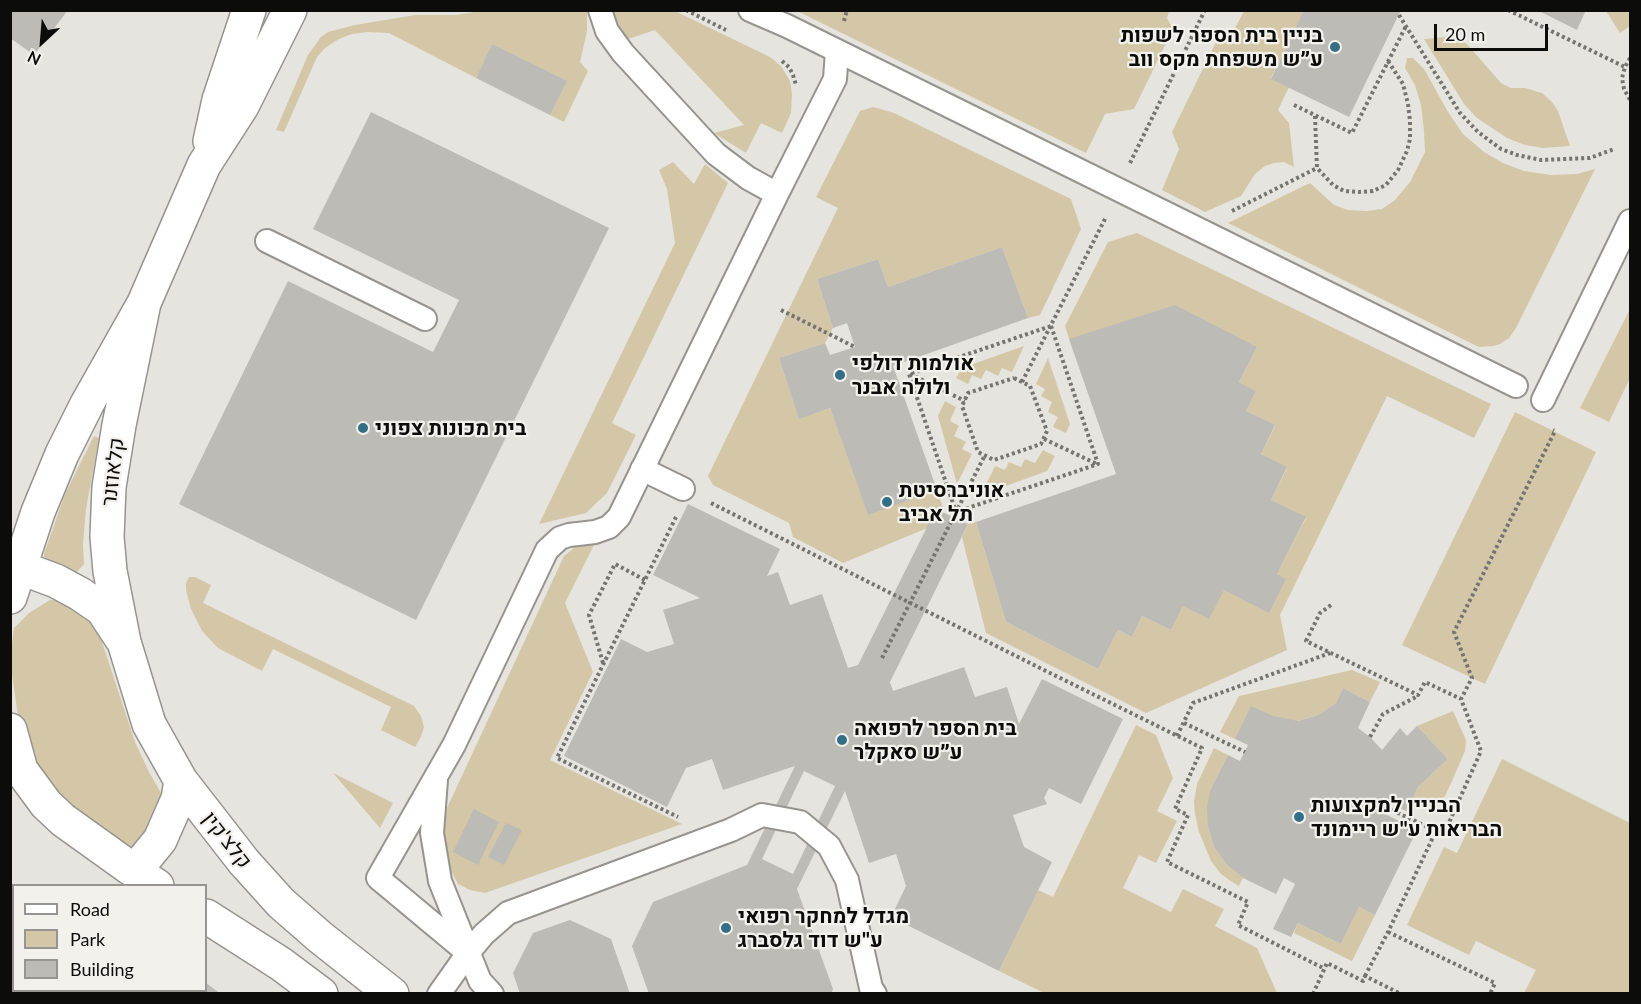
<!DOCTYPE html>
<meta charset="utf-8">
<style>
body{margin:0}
#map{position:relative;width:1641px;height:1004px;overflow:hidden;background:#e6e4de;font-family:Lato,sans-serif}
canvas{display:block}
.frame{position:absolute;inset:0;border:12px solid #0c0c0a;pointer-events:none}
.legend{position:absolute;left:12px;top:884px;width:195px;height:108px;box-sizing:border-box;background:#f3f1eb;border:2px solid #979591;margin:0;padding:8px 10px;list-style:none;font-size:18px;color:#0c0c0a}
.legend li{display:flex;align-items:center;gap:12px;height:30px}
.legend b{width:30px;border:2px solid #979591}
.north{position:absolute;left:12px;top:12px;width:60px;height:60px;-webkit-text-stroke:4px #f3f1eb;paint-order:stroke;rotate:206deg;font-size:16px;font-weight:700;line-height:24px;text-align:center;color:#0c0c0a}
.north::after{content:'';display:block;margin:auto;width:21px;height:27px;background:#0c0c0a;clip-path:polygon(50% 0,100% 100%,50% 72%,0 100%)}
.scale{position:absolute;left:1434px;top:24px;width:114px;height:27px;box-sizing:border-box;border:3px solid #0c0c0a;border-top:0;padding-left:8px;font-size:18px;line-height:21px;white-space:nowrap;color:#0c0c0a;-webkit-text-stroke:4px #f3f1eb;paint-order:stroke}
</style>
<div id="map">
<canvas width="1641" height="1004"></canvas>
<div class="frame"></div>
<ul class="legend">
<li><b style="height:8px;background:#fff"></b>Road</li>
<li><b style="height:16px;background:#d3c7a7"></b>Park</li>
<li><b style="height:16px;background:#bdbbb5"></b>Building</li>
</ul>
<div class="north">N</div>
<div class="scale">20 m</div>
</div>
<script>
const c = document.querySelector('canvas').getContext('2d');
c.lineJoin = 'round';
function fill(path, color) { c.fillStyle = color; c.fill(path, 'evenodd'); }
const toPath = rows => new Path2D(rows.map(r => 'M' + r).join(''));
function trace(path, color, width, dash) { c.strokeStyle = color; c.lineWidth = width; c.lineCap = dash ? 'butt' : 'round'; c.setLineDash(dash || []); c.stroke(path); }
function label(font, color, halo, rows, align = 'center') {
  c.font = font + ' Lato,Heebo,sans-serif'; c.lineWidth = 4.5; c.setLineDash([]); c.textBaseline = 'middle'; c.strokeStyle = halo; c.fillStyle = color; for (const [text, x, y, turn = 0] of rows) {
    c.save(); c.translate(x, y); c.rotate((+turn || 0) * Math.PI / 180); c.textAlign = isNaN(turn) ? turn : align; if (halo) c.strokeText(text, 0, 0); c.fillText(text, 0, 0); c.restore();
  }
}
const green = toPath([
 [486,10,587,11,587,31,580,62,588,71,564,122,550,115,566,81,492,45,476,78,389,33,368,32,352,34,339,39,325,48,317,57,284,132,276,130,308,55,321,37,328,32,355,25,415,15,456,15],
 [610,11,675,11,770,57,781,66,790,81,792,94,791,113,782,133,761,123,746,153,714,133,744,125,655,30,628,39,613,18],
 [1169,11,1167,18,1173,29,1134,109,1105,114,1086,153,797,11],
 [1244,11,1304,11,1271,78,1289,87,1278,110,1289,123,1294,167,1284,162,1274,163,1265,166,1255,174,1241,196,1205,212,1162,190,1179,149,1172,132,1218,38,1231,36],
 [1606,11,1630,11,1630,26,1620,33],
 [1446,37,1458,39,1467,44,1501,83,1511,88,1525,88,1542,93,1552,102,1558,111,1570,146,1543,148,1525,145,1507,138,1477,118,1464,104,1424,39],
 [1407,58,1413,58,1424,69,1448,112,1463,134,1484,152,1503,163,1524,171,1551,175,1577,174,1595,169,1516,328,1509,338,1500,344,1493,346,1479,347,1228,223,1310,183,1334,205,1348,210,1367,211,1382,209,1395,200,1410,182,1425,152,1424,131,1421,105,1415,85,1405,68],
 [873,107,894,113,1071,199,1081,229,1040,315,1028,318,1002,247,888,287,878,259,817,279,833,328,825,343,779,358,799,418,830,408,868,514,937,490,944,510,937,524,843,563,793,537,789,523,713,485,708,476,838,208,816,197,860,111],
 [673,162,694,184,705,164,728,183,612,423,636,435,607,493,586,513,539,524,675,243,667,189,659,170],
 [1137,233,1491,404,1474,438,1387,396,1280,615,1287,650,1146,713,986,633,962,537,968,524,976,522,1006,622,1098,669,1118,630,1132,637,1142,616,1171,630,1183,606,1224,590,1277,574,1306,518,1271,500,1287,468,1261,454,1275,426,1246,411,1256,391,1239,382,1257,347,1069,339,1065,326,1108,242],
 [1630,309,1630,378,1609,422,1580,408],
 [1024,346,1012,372,1002,368,998,376,986,370,981,379,972,375,968,384,956,378,962,368],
 [1048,358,1070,424,1066,433,1053,427,1058,417,1048,412,1052,402,1041,396,1045,389,1036,384],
 [945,401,956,407,950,421,959,426,954,436,966,442,962,449,972,454,957,484,938,416],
 [1515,412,1596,452,1485,684,1402,645],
 [94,436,99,438,86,509,83,544,84,564,76,573,45,563,44,554,65,494],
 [1043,450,1055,456,1047,471,981,495,995,466,1005,470,1009,462,1021,467,1025,459,1035,463],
 [596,541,565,603,593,672,550,760,682,824,485,893,470,890,458,884,447,863,443,834,447,808,564,556,579,544],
 [189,577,195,577,211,585,203,603,414,706,421,716,424,727,421,737,415,747,381,730,391,707,273,649,262,671,218,648,202,631,191,609,186,590,186,583],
 [50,600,63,601,83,611,101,639,135,742,149,772,164,798,146,838,127,854,39,783,20,729,11,668,11,652,14,628,29,613],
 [1352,670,1380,682,1370,702,1343,688,1336,703,1318,715,1235,739,1220,732,1239,696],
 [1453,711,1466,740,1465,751,1452,781,1445,796,1432,806,1406,811,1418,787,1448,759,1417,726],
 [1136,725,1156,735,1173,778,1157,811,1177,821,1156,863,1139,855,1123,888,1171,912,1183,889,1224,909,1215,926,1257,948,1277,993,1044,993,999,971,1038,890,1053,897],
 [1214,748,1228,755,1210,790,1208,827,1214,847,1227,865,1243,878,1239,886,1229,880,1220,873,1211,861,1199,832,1195,814,1194,802,1197,784],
 [1502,759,1630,823,1630,993,1524,993,1536,970,1476,941,1469,955,1407,925,1444,847,1457,853],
 [333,773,393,803,380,828],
 [1359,907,1375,915,1352,961,1294,933,1298,923,1341,944]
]);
const building = toPath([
 [10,10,68,10,34,55,10,38],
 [1304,10,1401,10,1349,117,1271,79],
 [1537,10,1586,10,1577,30],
 [492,44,567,81,550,115,476,78],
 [371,112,609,228,416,620,179,504,288,281,433,352,459,300,313,229],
 [1002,247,1028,318,893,366,937,490,868,515,830,408,799,419,779,358,825,343,830,355,855,347,847,323,833,328,817,279,878,259,888,287],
 [1175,305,1257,347,1239,382,1256,391,1246,411,1275,425,1261,454,1287,467,1271,500,1306,517,1277,574,1286,579,1269,613,1224,590,1209,619,1183,606,1171,630,1142,616,1132,637,1118,630,1098,669,1006,622,976,522,1116,474,1069,339],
 [688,504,780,549,767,576,778,572,790,605,822,594,848,668,858,665,936,509,968,524,890,682,893,691,964,667,975,697,1007,687,1019,724,1042,679,1123,719,1081,804,1049,788,1044,798,1047,804,1013,815,1024,847,1052,862,999,971,891,917,906,886,896,854,869,863,845,791,797,889,833,989,831,994,649,994,632,946,653,902,747,865,795,766,723,790,712,759,686,768,667,807,564,756,621,639,647,652,674,644,663,610,700,598,653,575],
 [804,771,835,786,793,874,762,859],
 [1343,688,1370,702,1358,728,1370,737,1382,750,1400,728,1407,736,1417,726,1448,759,1418,787,1406,811,1384,800,1379,811,1417,830,1375,915,1359,907,1341,944,1298,923,1291,937,1273,929,1295,884,1284,878,1276,894,1243,878,1227,865,1214,847,1208,827,1207,808,1210,790,1228,755,1240,761,1248,745,1235,739,1251,706,1273,716,1298,721,1318,715,1336,703],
 [474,809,499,822,478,865,453,852],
 [506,823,522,830,504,865,488,857],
 [570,920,611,939,630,994,520,994,513,973,533,933],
 [206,983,221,994,133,994,135,990,206,990]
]);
const path = toPath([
 [686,10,726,30],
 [1508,10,1625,67],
 [1399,15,1460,113,1478,132,1501,149,1517,155,1541,160,1590,158,1614,149],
 [844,21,847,10],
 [1630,58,1625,67,1622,78,1624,89,1630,100],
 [782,61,789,67,793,75,796,85],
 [1294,105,1352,133,1406,26],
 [1315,116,1317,168,1333,185,1344,191,1359,192,1373,191,1386,185,1398,170,1407,151,1410,139,1410,121,1408,104,1403,84,1388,61],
 [1130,163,1205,10],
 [1232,211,1317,168],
 [781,310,855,347],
 [1051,326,1098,464,956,512,909,374,1051,326],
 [910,374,965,401],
 [1014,378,1030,386,1047,431,1041,444,994,460,978,452,962,406,968,393,1014,378],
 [1022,382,1106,217],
 [1044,439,1097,464],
 [711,503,1046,671,1202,748,1175,809,1188,815,1167,862,1248,902,1238,925,1325,969],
 [676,517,557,758,678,817],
 [1331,605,1320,613,1306,641,1418,695,1425,682,1461,699],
 [882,658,985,455],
 [603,663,589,615,615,564,645,580],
 [1184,723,1245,752],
 [1177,736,1193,703,1330,653],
 [1370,737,1383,714,1418,696],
 [1381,805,1436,831],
 [1388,932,1495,983,1490,994],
 [1365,976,1388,932,1436,831,1443,836,1481,751,1461,699,1472,678,1454,632,1555,431,1553,430],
 [74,994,76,990],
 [1313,994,1327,963,1363,981,1365,976,1401,994]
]);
const service = toPath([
 [600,10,607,31,623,53,716,154,748,178,777,194],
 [750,10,787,26,1516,386],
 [267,241,425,319],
 [1543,400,1630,221],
 [642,469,683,489],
 [436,780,432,833,440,881,480,981,492,994],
 [468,953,378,878,454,745,547,550,560,538,569,535,595,532,609,527,619,517,777,194,835,79,837,51],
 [439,994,468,953,484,934,508,913,731,830,762,815,800,822,829,846,847,880,871,988,875,994]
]);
const tertiary = toPath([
 [210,141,219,100,249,10],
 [144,303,119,425,109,487,107,537,110,571,124,642,149,724,181,781,244,862,281,903,320,937,392,994],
 [18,572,32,572,56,581,80,594,102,609,121,638],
 [10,597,38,512,62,454,87,404,144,303,204,165,242,106,290,10],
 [10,730,21,770,46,804,63,820,130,868,157,886],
 [130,868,142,862,160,840,178,799,181,781],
 [206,916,281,964,321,994]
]);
const markers = [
 [1335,47,6,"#326f86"],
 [840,375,6,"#326f86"],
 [363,428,6,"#326f86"],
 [887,502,6,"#326f86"],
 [842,740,6,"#326f86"],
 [1299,817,6,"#326f86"],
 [726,928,6,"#326f86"]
];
const poiNames = [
 ["בניין בית הספר לשפות",1323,35,"right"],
 ["ע״ש משפחת מקס ווב",1323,59,"right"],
 ["אולמות דולפי",852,363],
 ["ולולה אבנר",852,387],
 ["בית מכונות צפוני",375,428],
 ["אוניברסיטת",899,490],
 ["תל אביב",899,514],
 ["בית הספר לרפואה",854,728],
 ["ע״ש סאקלר",854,752],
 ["הבניין למקצועות",1311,805],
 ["הבריאות ע\"ש ריימונד",1311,829],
 ["מגדל למחקר רפואי",738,916],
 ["ע\"ש דוד גלסברג",738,940]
];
const streetNames = [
 ["קלאוזנר",113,472,-83],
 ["קלצ'קין",227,840,52]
];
fill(green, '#d3c7a7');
fill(building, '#bdbbb5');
trace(service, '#96948e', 26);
trace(tertiary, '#96948e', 36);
trace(path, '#757470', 4, [3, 3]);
trace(service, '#fff', 22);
trace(tertiary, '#fff', 33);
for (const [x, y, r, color] of markers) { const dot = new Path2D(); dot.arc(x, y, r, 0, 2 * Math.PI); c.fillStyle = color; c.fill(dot); trace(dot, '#f3f1eb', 2); }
label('bold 21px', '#0c0c0a', '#f3f1eb', poiNames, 'left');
label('21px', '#0c0c0a', '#f3f1eb', streetNames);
</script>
